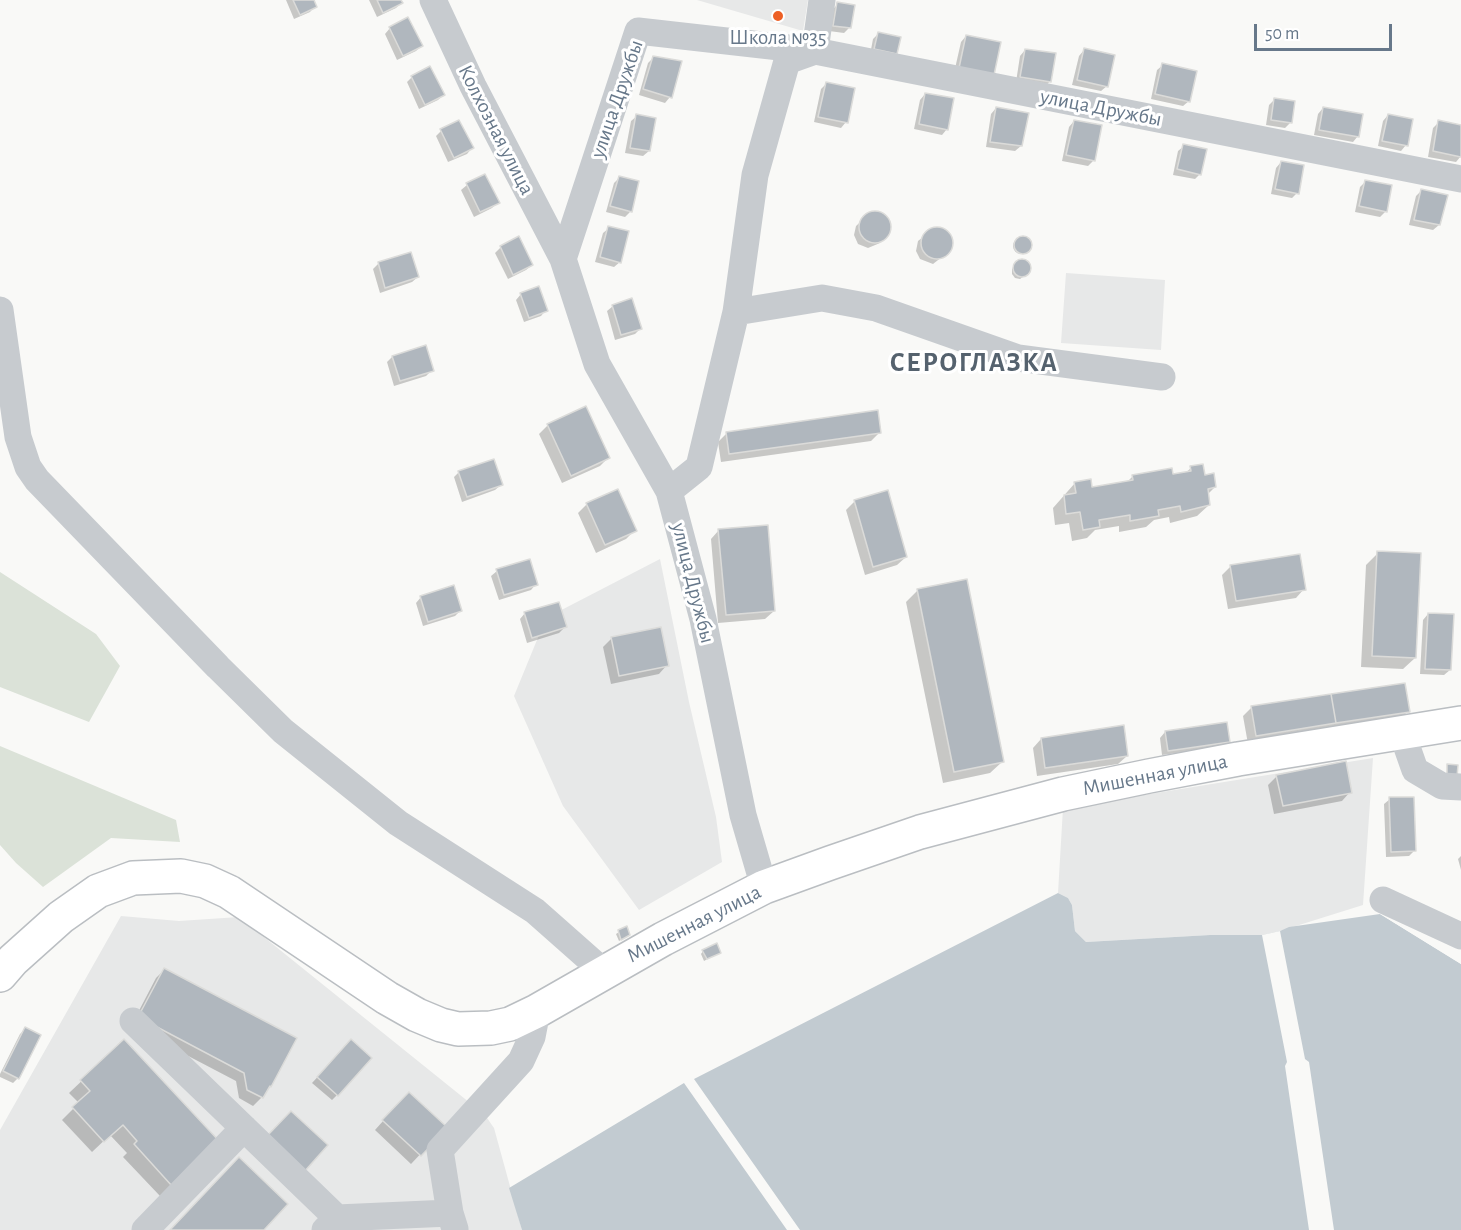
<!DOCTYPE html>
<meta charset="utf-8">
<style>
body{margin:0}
#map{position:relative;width:1461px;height:1230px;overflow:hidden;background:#f9f9f7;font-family:"Alegreya Sans",sans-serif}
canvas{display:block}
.scale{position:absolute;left:1254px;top:24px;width:138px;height:27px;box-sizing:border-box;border:3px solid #67788a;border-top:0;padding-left:8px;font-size:18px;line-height:21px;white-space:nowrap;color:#67788a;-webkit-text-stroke:4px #fff;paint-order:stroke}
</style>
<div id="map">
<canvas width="1461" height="1230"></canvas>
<div class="scale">50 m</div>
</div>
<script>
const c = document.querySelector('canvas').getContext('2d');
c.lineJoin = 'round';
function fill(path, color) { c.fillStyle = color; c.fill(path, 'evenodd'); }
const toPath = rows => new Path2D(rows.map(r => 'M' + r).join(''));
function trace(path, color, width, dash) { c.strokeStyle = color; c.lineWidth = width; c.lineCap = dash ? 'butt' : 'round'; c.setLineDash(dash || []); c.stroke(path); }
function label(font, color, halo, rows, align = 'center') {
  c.font = font + ' "Alegreya Sans",sans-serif'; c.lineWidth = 6; c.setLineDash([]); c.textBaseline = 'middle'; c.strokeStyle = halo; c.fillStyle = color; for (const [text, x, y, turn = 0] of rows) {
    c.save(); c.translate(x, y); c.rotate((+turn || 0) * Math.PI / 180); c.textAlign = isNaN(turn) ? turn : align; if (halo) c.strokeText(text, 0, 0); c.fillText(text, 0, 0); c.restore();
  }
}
const built = toPath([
 [697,0,808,0,803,31],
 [1066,273,1165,280,1161,350,1061,343],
 [660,559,689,702,716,817,722,862,639,910,563,806,514,696,546,618],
 [1373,758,1363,905,1280,931,1262,935,1210,935,1086,942,1075,931,1072,905,1068,898,1058,893,1063,808],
 [121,916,179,921,239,917,485,1115,494,1128,522,1230,0,1230,0,1130]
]);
const green = toPath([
 [0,572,96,634,120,666,89,722,0,687],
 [0,746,176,820,180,842,111,838,43,887,16,863,0,845]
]);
const water = toPath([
 [1058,893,1068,898,1072,905,1075,931,1086,942,1210,935,1262,935,1280,931,1289,927,1380,914,1461,964,1461,1230,800,1230,694,1079],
 [684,1083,787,1230,522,1230,509,1188]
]);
const pier = toPath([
 [1380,911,1461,960,1461,964,1380,914],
 [1280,931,1305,1059,1309,1062,1334,1230,1309,1230,1285,1066,1287,1062,1262,935]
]);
const shadow = toPath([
 [286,0,312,0,315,6,310,12,294,19],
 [369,0,400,0,401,3,396,8,377,17],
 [838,4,849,28,844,33,829,31,832,10],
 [390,28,421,46,416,51,397,60,385,34],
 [878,34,896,54,870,55,873,39],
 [966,36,999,43,954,73,961,42],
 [1025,50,1050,81,1045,87,1016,82,1020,56],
 [1084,50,1107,86,1101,91,1072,85,1079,56],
 [653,58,670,97,665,103,639,95,648,63],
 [1163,65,1189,101,1183,106,1151,99,1157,70],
 [412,77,443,95,438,100,419,109,407,82],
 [826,84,846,122,841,128,814,122,821,89],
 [925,94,947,129,942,135,914,129,920,100],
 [1275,99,1290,123,1285,128,1266,125,1269,105],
 [996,108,1021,146,1015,151,986,147,991,114],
 [1323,108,1358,136,1353,142,1314,135,1318,114],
 [1388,115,1406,145,1401,151,1378,146,1383,121],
 [637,116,649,151,643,156,625,153,631,121],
 [1074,121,1093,161,1088,166,1062,161,1069,127],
 [1439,122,1461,126,1461,156,1456,162,1428,157,1433,128],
 [441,131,472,148,467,154,448,162,436,136],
 [1184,146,1200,174,1195,179,1173,175,1178,151],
 [1281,162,1297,193,1292,198,1271,194,1276,168],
 [619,178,638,182,630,212,625,217,606,212,614,183],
 [1365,182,1386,211,1380,217,1355,212,1360,187],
 [467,185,498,202,492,208,474,217,461,190],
 [1421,191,1439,225,1433,230,1409,225,1416,196],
 [875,212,884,216,889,228,886,236,880,243,868,248,858,244,854,235,856,226,870,213],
 [609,228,620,262,614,267,595,262,603,233],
 [933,229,943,229,947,231,952,240,950,249,947,253,933,264,920,259,916,251,918,241],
 '1013 246a8 8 0 1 1 16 0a8 8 0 1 1-16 0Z',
 [501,247,532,265,526,270,508,279,495,253],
 [411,253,418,277,412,282,380,293,373,269,378,264],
 [1020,261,1027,262,1029,266,1027,274,1020,279,1015,278,1012,274,1012,269],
 [521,294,546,310,541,316,524,322,516,300],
 [613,306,640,329,635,334,615,340,607,311],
 [392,357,432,370,426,376,394,386,387,362],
 [548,425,608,458,600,466,562,483,539,434],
 [880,432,871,441,721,462,718,442,727,433],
 [1191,468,1215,487,1207,495,1209,505,1197,516,1170,523,1169,517,1154,520,1146,527,1119,532,1119,526,1095,530,1087,538,1072,541,1069,523,1055,525,1053,508,1075,483,1091,489,1126,483,1133,476,1184,474],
 [459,472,501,485,495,490,462,502,454,477],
 [887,492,906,557,897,565,865,575,846,510,854,502],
 [587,504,635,530,626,539,596,553,578,513],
 [719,530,774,611,765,619,718,623,711,539],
 [1378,553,1415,658,1403,669,1361,667,1366,565],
 [1231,566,1304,589,1296,598,1228,609,1222,575],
 [497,571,536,584,531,590,499,600,491,576],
 [918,590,1002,762,990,773,943,783,906,602],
 [421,597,460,611,455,616,423,626,416,603],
 [525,613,565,627,559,633,527,643,520,619],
 [1428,614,1450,670,1444,675,1420,674,1423,620],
 [611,639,667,665,659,674,611,684,603,647],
 [1252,707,1408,711,1399,720,1248,744,1243,716],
 [1165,732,1229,741,1223,747,1162,755,1160,738],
 [1041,739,1127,756,1118,764,1037,776,1033,748],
 [1277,776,1350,792,1342,801,1274,814,1268,785],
 [1390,799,1414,851,1409,856,1386,857,1384,804],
 [1461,856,1461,870,1458,859],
 [619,932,626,937,619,941,616,934],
 [703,951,720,952,704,961,701,954],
 [164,970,295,1039,262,1097,253,1106,239,1098,236,1081,131,1026,156,978],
 [25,1029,18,1078,13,1083,0,1077,0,1074,20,1034],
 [124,1041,218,1142,160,1196,123,1157,127,1153,110,1135,92,1152,62,1120,79,1103,69,1093],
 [351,1041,337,1095,332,1100,312,1083],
 [400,1102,445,1128,411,1164,375,1130]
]);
const building = toPath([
 [293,0,314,0,317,7,300,15,293,0],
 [377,0,401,0,403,3,383,13,377,0],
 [837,2,855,5,851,28,833,26,837,2],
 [408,17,423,46,403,56,389,27,408,17],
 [878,32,901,37,897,54,874,49,878,32],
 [966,35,1001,42,994,75,959,68,966,35],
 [1084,48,1115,55,1108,87,1077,80,1084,48],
 [1025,49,1056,53,1051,82,1020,77,1025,49],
 [653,56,682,61,672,98,643,89,653,56],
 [1162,63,1197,71,1190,102,1155,94,1162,63],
 [430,66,445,95,425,105,411,76,430,66],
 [826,82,855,88,848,123,818,117,826,82],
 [925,93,954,98,948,130,919,124,925,93],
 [1274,98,1295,101,1292,123,1271,120,1274,98],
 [996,107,1029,113,1022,146,990,142,996,107],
 [1323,107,1363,114,1359,137,1319,130,1323,107],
 [636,114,656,118,650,151,630,148,636,114],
 [1388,114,1413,119,1408,146,1382,141,1388,114],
 [459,120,474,148,454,158,440,129,459,120],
 [1074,120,1102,125,1095,161,1066,155,1074,120],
 [1438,120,1461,125,1461,157,1433,151,1438,120],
 [1183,144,1207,149,1201,175,1177,169,1183,144],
 [1281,161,1304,165,1299,194,1275,189,1281,161],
 [485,174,500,203,480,212,466,183,485,174],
 [619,176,639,181,632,212,610,206,619,176],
 [1365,180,1392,185,1387,212,1359,206,1365,180],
 [1421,189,1448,195,1440,225,1414,220,1421,189],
 '859 227a16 16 0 1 1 32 0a16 16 0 1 1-32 0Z',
 [608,226,629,231,621,263,600,257,608,226],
 '921 243a16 16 0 1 1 32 0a16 16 0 1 1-32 0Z',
 [519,236,533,265,513,275,500,246,519,236],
 '1014 245a9 9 0 1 1 18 0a9 9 0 1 1-18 0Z',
 [411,252,419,277,385,288,378,262,411,252],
 '1013 268a9 9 0 1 1 18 0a9 9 0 1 1-18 0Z',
 [539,286,548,311,529,318,520,293,539,286],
 [632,298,642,329,621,335,612,305,632,298],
 [426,345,434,371,400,381,392,356,426,345],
 [586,406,610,458,571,476,547,424,586,406],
 [878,410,881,433,729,454,726,432,878,410],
 [494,459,503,485,467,497,458,471,494,459],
 [1203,464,1205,475,1214,473,1216,487,1208,489,1210,505,1181,512,1180,506,1158,510,1159,516,1130,521,1130,515,1099,520,1100,527,1083,530,1080,512,1066,514,1064,495,1076,493,1074,482,1091,479,1092,487,1133,480,1132,475,1172,468,1173,474,1191,471,1190,466,1203,464],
 [618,489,637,531,605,545,586,503,618,489],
 [888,490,907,557,873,567,854,500,888,490],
 [768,525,775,611,726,615,718,529,768,525],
 [1377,551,1421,553,1416,658,1372,656,1377,551],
 [1300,554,1306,590,1236,601,1230,565,1300,554],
 [530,559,538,585,504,595,496,569,530,559],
 [967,579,1004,762,954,772,917,589,967,579],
 [454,585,462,611,428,622,420,596,454,585],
 [559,602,567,627,532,638,524,612,559,602],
 [1428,613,1454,614,1451,670,1425,669,1428,613],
 [661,627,669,666,619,676,611,637,661,627],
 [1405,683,1410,712,1336,723,1331,694,1405,683],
 [1331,694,1336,723,1256,736,1251,706,1331,694],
 [1227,722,1230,742,1168,751,1165,731,1227,722],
 [1124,725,1128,756,1045,768,1041,738,1124,725],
 [1346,761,1352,793,1283,806,1276,775,1346,761],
 [1447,764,1458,765,1457,777,1447,777,1447,764],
 [1389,797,1414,797,1416,851,1391,852,1389,797],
 [627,926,630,935,621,940,618,930,627,926],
 [717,943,721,953,707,959,702,950,717,943],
 [164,968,297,1038,271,1087,270,1086,263,1098,247,1090,244,1073,138,1017,164,968],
 [25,1027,41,1035,19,1079,3,1071,25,1027],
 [124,1039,220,1142,172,1186,134,1144,137,1141,123,1125,104,1142,72,1107,90,1091,80,1080,124,1039],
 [351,1039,372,1058,338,1096,317,1077,351,1039],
 [409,1092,448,1128,421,1156,382,1120,409,1092],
 [291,1111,328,1145,304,1172,266,1137,291,1111],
 [239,1157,288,1204,264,1230,170,1230,239,1157]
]);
const minor = toPath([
 [433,0,473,86,563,259],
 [0,310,18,437,28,467,37,480,218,667,283,731,398,823,535,911,604,972],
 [736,312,822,298,876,308,1018,358,1162,377],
 [669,491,699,467,736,312,755,175,787,61,815,51,822,0],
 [1402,733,1415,770,1442,786,1461,787],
 [764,887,743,815,703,619,669,491,597,364,563,259,638,31,815,51,1461,179],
 [1383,900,1461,936],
 [133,1021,337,1218,325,1230],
 [450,1213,440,1150,521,1061,532,1037,537,1011],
 [337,1218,450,1213,455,1229],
 [145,1230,244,1128]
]);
const major = toPath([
 [0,975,13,960,61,917,98,891,133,878,181,876,205,881,229,892,387,998,417,1015,441,1025,458,1029,491,1028,510,1024,537,1011,663,939,764,887,830,863,920,832,1063,794,1149,776,1238,759,1461,723]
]);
const markers = [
 [778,16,6,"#ed5f24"]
];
const poiNames = [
 ["Школа №35",778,38]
];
const streetNames = [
 ["улица Дружбы",617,99,-71],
 ["улица Дружбы",1101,108,11],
 ["Колхозная улица",496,130,63],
 ["улица Дружбы",693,583,76],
 ["Мишенная улица",1155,775,-11],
 ["Мишенная улица",694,924,-27]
];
const districtNames = [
 ["СЕРОГЛАЗКА",974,363]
];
fill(built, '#e7e8e8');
fill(green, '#dbe2d8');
fill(water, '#c2cbd1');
fill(pier, '#f9f9f7');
fill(shadow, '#0003');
fill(building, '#b0b7be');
trace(building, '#dbdbd9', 1.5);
trace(major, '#babec2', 36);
trace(minor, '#c7cbcf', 27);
trace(major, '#fff', 33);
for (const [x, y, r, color] of markers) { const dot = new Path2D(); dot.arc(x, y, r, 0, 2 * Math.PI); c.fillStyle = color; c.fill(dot); trace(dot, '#fff', 2); }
label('21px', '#67788a', '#fff', poiNames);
label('21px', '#67788a', '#fff', streetNames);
c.letterSpacing = '1.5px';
label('bold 27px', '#55626e', '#fff', districtNames);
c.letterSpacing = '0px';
</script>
